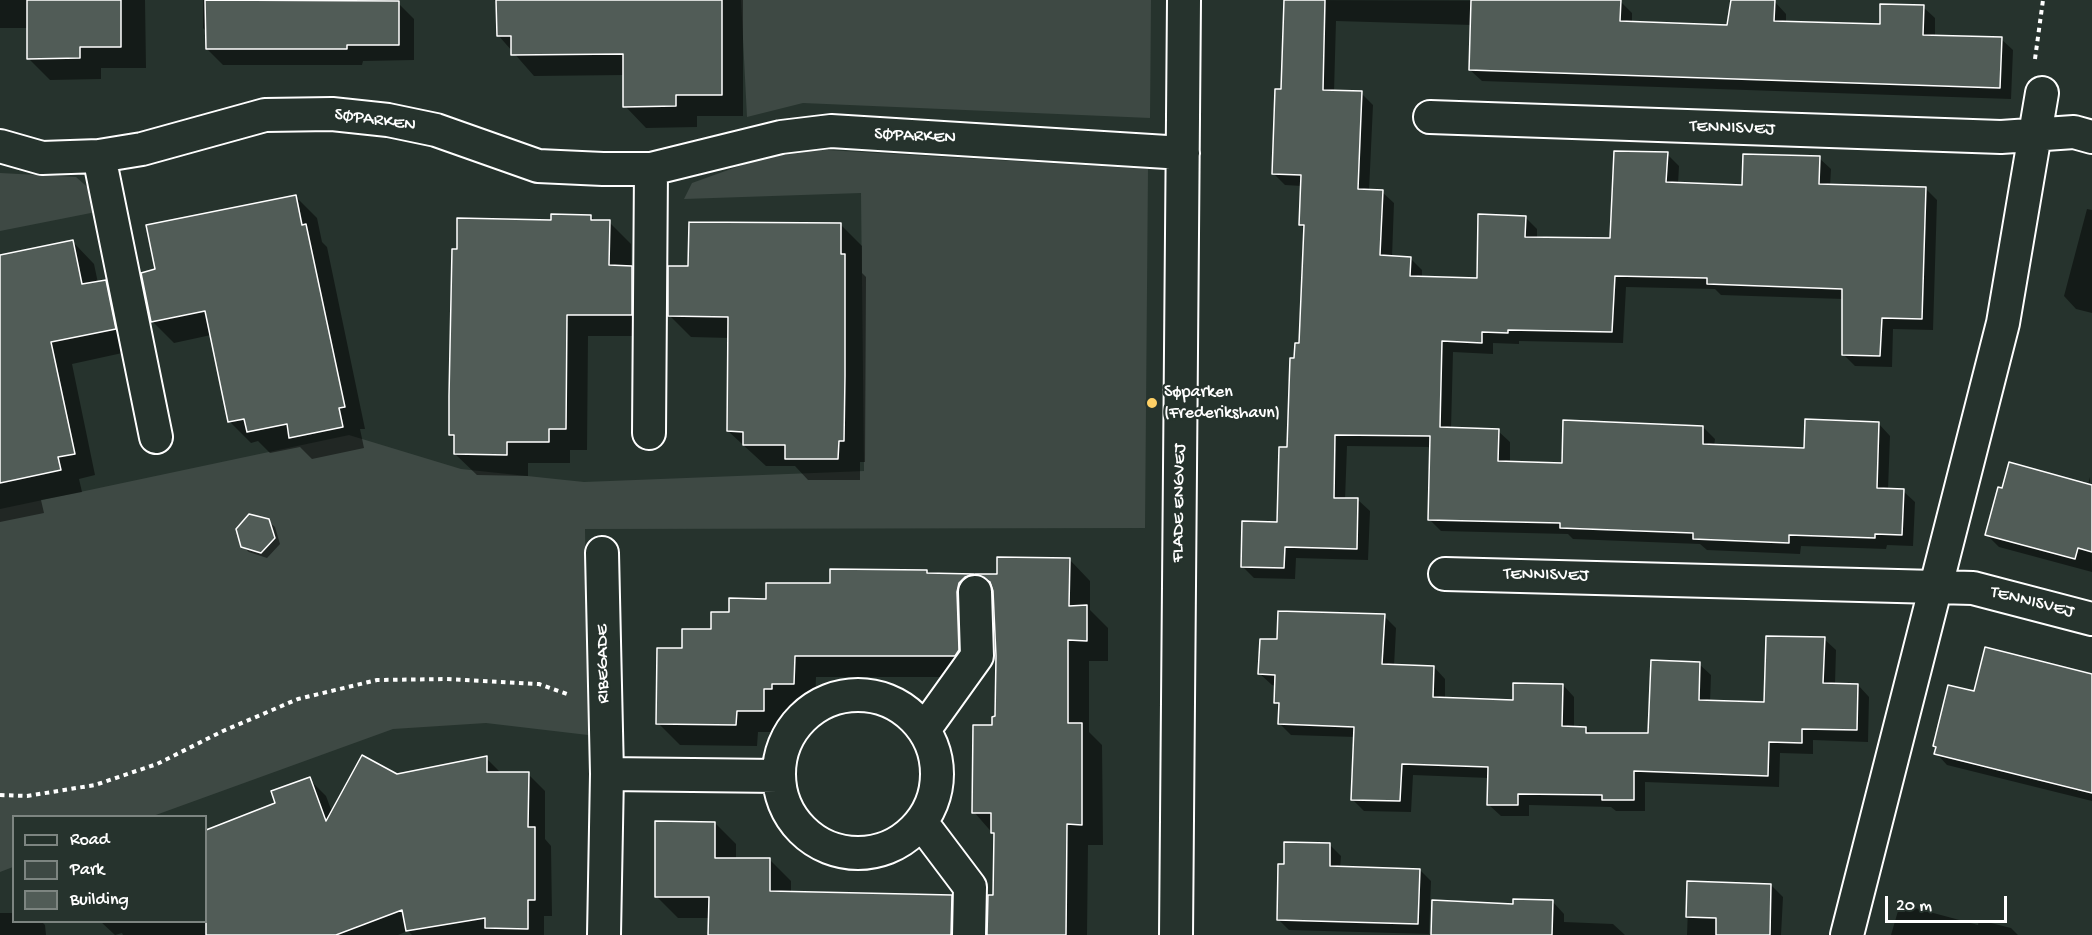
<!DOCTYPE html>
<meta charset="utf-8">
<style>
body{margin:0}
#map{position:relative;width:2092px;height:935px;overflow:hidden;background:#26332d;font-family:"Gochi Hand",sans-serif}
canvas{display:block}
.legend{position:absolute;left:12px;top:815px;width:195px;height:108px;box-sizing:border-box;background:#26332d;border:2px solid #7d8581;margin:0;padding:8px 10px;list-style:none;font-size:18px;color:#fff}
.legend li{display:flex;align-items:center;gap:12px;height:30px}
.legend b{width:30px;border:2px solid #7d8581}
.scale{position:absolute;left:1885px;top:896px;width:122px;height:27px;box-sizing:border-box;border:3px solid #fff;border-top:0;padding-left:8px;font-size:18px;line-height:21px;white-space:nowrap;color:#fff;-webkit-text-stroke:4px #26332d;paint-order:stroke}
</style>
<div id="map">
<canvas width="2092" height="935"></canvas>
<ul class="legend">
<li><b style="height:8px;background:#26332d"></b>Road</li>
<li><b style="height:16px;background:#3e4944"></b>Park</li>
<li><b style="height:16px;background:#515c57"></b>Building</li>
</ul>
<div class="scale">20 m</div>
</div>
<script>
const c = document.querySelector('canvas').getContext('2d');
c.lineJoin = 'round';
function fill(path, color) { c.fillStyle = color; c.fill(path, 'evenodd'); }
const toPath = rows => new Path2D(rows.map(r => 'M' + r).join(''));
function trace(path, color, width, dash) { c.strokeStyle = color; c.lineWidth = width; c.lineCap = dash ? 'butt' : 'round'; c.setLineDash(dash || []); c.stroke(path); }
function label(font, color, halo, rows, align = 'center') {
  c.font = font + ' "Gochi Hand",sans-serif'; c.lineWidth = 4.5; c.setLineDash([]); c.textBaseline = 'middle'; c.strokeStyle = halo; c.fillStyle = color; for (const [text, x, y, turn = 0] of rows) {
    c.save(); c.translate(x, y); c.rotate((+turn || 0) * Math.PI / 180); c.textAlign = isNaN(turn) ? turn : align; if (halo) c.strokeText(text, 0, 0); c.fillText(text, 0, 0); c.restore();
  }
}
const green = toPath([
 [741,0,1151,0,1150,118,803,103,747,117],
 [827,150,1148,169,1145,528,585,529,588,735,486,723,393,729,153,816,14,816,13,867,0,872,0,509,349,435,461,469,584,482,864,471,861,193,684,199,692,183,778,152],
 [0,173,76,177,101,199,101,211,0,231]
]);
const shadow = toPath([
 [0,0,145,0,146,68,101,68,101,79,50,80,28,58,28,28,0,28],
 [203,0,362,0,362,2,398,3,414,19,414,60,363,61,362,65,223,65,207,49,207,32,203,28],
 [494,0,743,0,743,116,697,116,697,127,646,128,625,106,625,75,534,76,498,35,498,4],
 [1285,0,1620,1,1632,13,1632,23,1728,26,1775,2,1786,14,1786,23,1881,26,1923,7,1935,18,1935,36,2001,39,2013,50,2011,99,1482,81,1470,70,1472,25,1336,21,1334,92,1361,93,1373,105,1369,191,1382,192,1394,203,1392,257,1410,258,1422,270,1422,278,1478,279,1525,217,1537,229,1537,239,1612,240,1667,154,1679,166,1678,184,1744,187,1819,158,1831,169,1830,186,1925,188,1937,200,1933,330,1893,329,1892,367,1855,366,1843,354,1843,299,1721,295,1715,289,1626,287,1623,343,1519,341,1519,344,1493,343,1493,354,1453,352,1451,429,1498,431,1510,442,1510,463,1563,465,1703,427,1715,439,1714,446,1806,450,1879,424,1890,436,1888,490,1903,491,1915,502,1913,546,1887,545,1886,549,1801,546,1800,554,1707,550,1700,544,1573,539,1568,534,1441,531,1429,519,1431,447,1347,446,1345,500,1358,500,1370,511,1368,560,1296,558,1295,579,1254,578,1242,566,1279,523,1295,359,1300,344,1305,230,1300,224,1302,186,1285,185,1273,173,1282,90],
 [295,196,317,218,322,242,327,247,365,429,360,429,364,448,312,459,300,447,270,453,258,441,251,443,229,421,211,335,174,343,152,321,157,270],
 [2087,209,2092,210,2092,313,2076,309,2064,296],
 [591,216,596,222,609,222,631,244,631,268,653,289,653,336,588,336,587,450,570,450,570,463,528,463,528,476,477,475,455,454,455,440,450,434,553,221],
 [841,225,862,246,862,273,866,277,865,462,860,462,860,480,808,480,795,466,766,466,728,431,730,338,691,337,669,315,690,267],
 [73,242,94,264,98,283,105,281,127,303,136,350,72,364,95,475,79,479,82,492,41,500,44,513,0,522,0,257],
 [2090,477,2092,572,1999,547,1987,535,2088,485],
 [268,521,275,527,280,544,267,558,249,552,242,546],
 [1069,559,1090,581,1090,610,1108,628,1108,661,1089,661,1089,732,1102,745,1103,845,1088,845,1087,935,988,935,995,896,995,836,974,812,997,718,995,597,994,591,979,576,998,576],
 [926,572,930,575,973,576,994,596,987,598,977,677,816,677,815,705,793,705,793,710,785,709,785,732,758,732,757,746,680,745,658,723,684,650,713,630,730,613,767,600,831,585],
 [1384,616,1396,628,1394,666,1434,667,1445,679,1445,699,1514,702,1563,685,1574,697,1574,728,1586,728,1593,735,1650,735,1699,664,1711,675,1710,702,1765,704,1824,639,1836,650,1835,684,1858,685,1869,697,1868,742,1813,740,1813,754,1780,753,1779,787,1645,782,1645,811,1616,811,1611,807,1529,805,1529,816,1501,816,1489,805,1489,778,1413,775,1411,812,1364,811,1352,799,1355,737,1291,735,1279,723,1276,686,1272,685,1260,674,1278,641],
 [2092,675,2092,801,1947,765,1936,753],
 [486,758,502,774,528,774,545,791,545,839,551,846,552,916,544,916,544,935,412,935,408,931,398,935,123,935,122,933,115,935,101,922,206,922,206,832,277,804,309,779,326,796,332,812,397,776],
 [715,823,736,844,736,860,770,860,791,881,791,893,951,896,973,918,973,935,711,935,710,918,678,918,656,896],
 [1330,845,1341,856,1340,868,1420,870,1431,881,1429,934,1289,930,1278,919],
 [1689,882,1771,885,1783,897,1781,935,1687,935],
 [1553,902,1564,914,1564,922,1613,924,1625,935,1433,935,1515,905],
 [1900,904,1978,925,1979,920,2011,928,2018,935,1891,935],
 [0,913,14,913,14,922,42,922,45,925,46,935,0,935]
]);
const building = toPath([
 [27,0,121,0,121,47,80,47,80,58,27,59,27,0],
 [205,0,399,1,399,45,347,45,347,49,206,49,205,0],
 [496,0,722,0,722,95,676,95,676,106,623,107,623,54,511,55,511,36,497,36,496,0],
 [1284,0,1325,0,1323,90,1362,91,1358,189,1383,190,1380,255,1411,257,1410,276,1477,278,1478,214,1526,216,1525,237,1610,238,1614,151,1668,152,1666,182,1742,185,1743,154,1820,156,1819,184,1926,187,1922,319,1882,318,1880,356,1842,355,1842,289,1707,284,1707,278,1615,276,1612,332,1508,330,1508,333,1482,332,1482,343,1442,341,1440,427,1499,429,1498,461,1562,463,1563,420,1703,426,1703,444,1804,448,1805,419,1879,422,1877,488,1904,489,1902,535,1875,534,1875,538,1789,535,1789,543,1693,539,1693,533,1560,528,1560,523,1428,520,1430,436,1335,435,1334,498,1358,498,1357,549,1285,547,1284,568,1241,567,1242,521,1277,522,1279,447,1287,447,1290,358,1294,358,1295,343,1299,343,1304,225,1299,225,1301,175,1272,174,1275,89,1281,89,1284,0],
 [1471,0,1621,0,1620,21,1727,25,1731,0,1775,0,1774,21,1880,24,1880,4,1924,5,1923,35,2002,37,2000,88,1469,70,1471,0],
 [296,195,302,225,306,224,345,407,339,408,343,427,289,438,287,424,247,432,244,419,228,422,205,311,151,322,141,273,155,269,146,225,296,195],
 [551,214,591,215,591,220,610,220,609,265,632,266,632,315,567,315,566,429,549,429,549,442,507,442,507,455,454,454,454,435,449,435,449,396,452,249,457,249,457,218,551,220,551,214],
 [689,222,841,223,841,254,845,254,845,376,844,441,839,441,838,459,785,459,785,445,743,445,743,432,727,431,728,317,668,316,668,266,688,266,689,222],
 [73,240,82,284,106,280,116,329,51,342,75,454,58,457,61,470,0,483,0,255,73,240],
 [2009,462,2092,485,2092,552,2078,548,2075,559,1985,535,1998,487,2002,488,2009,462],
 [249,514,269,519,275,538,261,553,241,547,236,529,249,514],
 [997,557,1070,558,1069,606,1087,605,1087,641,1068,640,1068,723,1082,723,1082,825,1067,824,1066,935,987,935,988,895,993,895,994,833,991,833,991,813,972,813,973,725,992,725,992,717,995,716,996,656,993,591,990,582,975,574,997,574,997,557],
 [830,569,927,570,927,573,974,574,965,577,959,583,957,592,959,650,955,656,795,656,794,684,772,684,772,689,764,689,764,711,737,711,736,725,656,724,657,648,682,648,682,629,711,629,711,612,729,612,729,598,766,599,766,583,830,583,830,569],
 [1278,611,1385,614,1382,664,1434,666,1433,697,1513,700,1513,683,1563,684,1562,726,1586,727,1586,733,1648,733,1651,660,1700,662,1699,700,1764,702,1766,636,1825,637,1823,683,1858,684,1857,730,1802,729,1802,743,1769,742,1768,776,1634,771,1634,800,1602,800,1602,795,1518,794,1518,805,1487,805,1488,767,1402,764,1400,801,1351,800,1354,727,1278,724,1279,703,1274,703,1275,675,1258,674,1260,639,1277,639,1278,611],
 [1985,647,2092,674,2092,793,1934,754,1936,747,1933,746,1948,685,1974,691,1985,647],
 [362,755,397,774,487,756,487,772,529,772,528,827,535,827,535,900,528,900,528,929,485,928,485,918,406,931,402,910,336,935,206,935,206,830,275,803,271,791,310,777,326,821,362,755],
 [655,821,715,822,715,858,770,858,770,891,952,895,951,935,708,935,709,897,655,897,655,821],
 [1284,842,1330,843,1330,866,1420,869,1418,924,1277,920,1278,864,1284,864,1284,842],
 [1687,881,1771,884,1770,935,1716,935,1716,918,1686,917,1687,881],
 [1513,899,1553,900,1552,935,1431,935,1432,900,1513,904,1513,899]
]);
const path = toPath([
 [2035,59,2043,0],
 [0,795,27,796,95,785,157,764,223,731,298,699,377,680,447,679,539,684,567,694]
]);
const minor = toPath([
 [1430,117,2001,137,2074,132,2092,137],
 [0,146,42,158,99,156,142,149,265,115,332,114,388,120,436,130,538,166,603,169,651,169,781,137,831,131,1183,153],
 [99,156,156,437],
 [649,433,651,169],
 [602,553,607,774,604,935],
 [1445,574,1973,588,2092,619],
 '779 774a79 79 0 1 1 158 0a79 79 0 1 1-158 0Z',
 [924,730,977,656,975,592],
 [607,774,778,776],
 [921,822,970,887,969,935],
 [1176,935,1184,0],
 [1847,935,2003,323,2042,93]
]);
const markers = [
 [1152,403,6,"#ffd166"]
];
const streetNames = [
 ["SØPARKEN",375,121,8],
 ["TENNISVEJ",1732,129,2],
 ["SØPARKEN",915,137,3],
 ["FLADE ENGVEJ",1180,503,-89],
 ["TENNISVEJ",1546,576,1],
 ["TENNISVEJ",2032,603,14],
 ["RIBEGADE",604,664,-91]
];
const poiNames = [
 ["Søparken",1164,393],
 ["(Frederikshavn)",1164,414]
];
fill(green, '#3e4944');
fill(shadow, '#0007');
fill(building, '#515c57');
trace(building, '#fff', 1.5);
trace(minor, '#fff', 36);
trace(path, '#fff', 4, [4.5, 4.5]);
trace(minor, '#26332d', 32);
for (const [x, y, r, color] of markers) { const dot = new Path2D(); dot.arc(x, y, r, 0, 2 * Math.PI); c.fillStyle = color; c.fill(dot); trace(dot, '#26332d', 2); }
label('18px', '#fff', '#26332d', streetNames);
label('18px', '#fff', '#26332d', poiNames, 'left');
</script>
